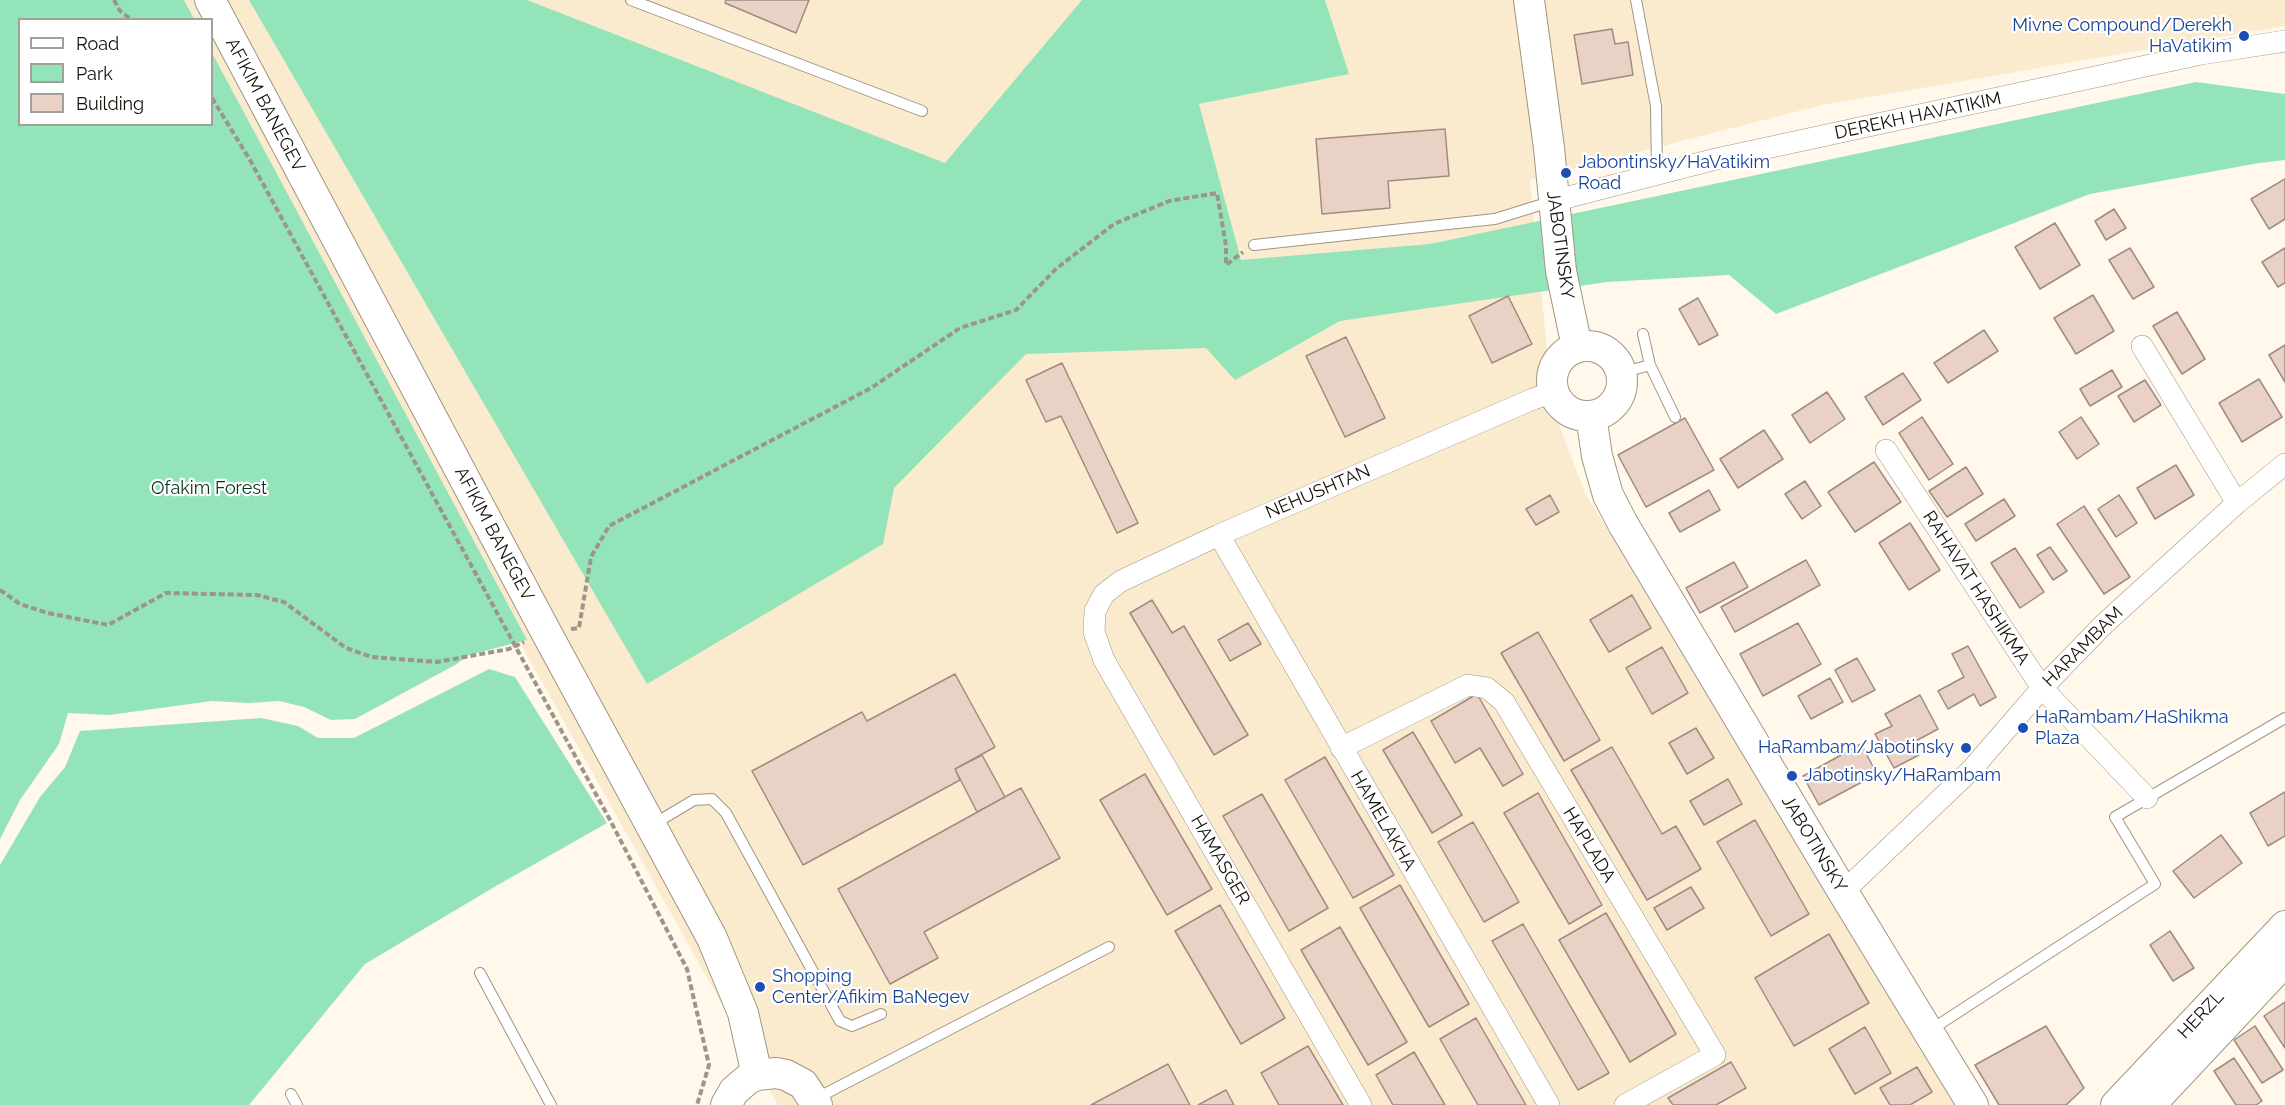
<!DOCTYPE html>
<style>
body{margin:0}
#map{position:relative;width:2285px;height:1105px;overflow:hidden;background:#fff8eb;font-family:Raleway,sans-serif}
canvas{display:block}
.legend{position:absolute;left:18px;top:18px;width:195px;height:108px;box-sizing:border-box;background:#fff;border:2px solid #a1a09d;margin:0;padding:8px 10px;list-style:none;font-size:18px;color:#151109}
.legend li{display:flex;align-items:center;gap:12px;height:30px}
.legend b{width:30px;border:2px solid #a1a09d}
</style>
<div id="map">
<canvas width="2285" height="1105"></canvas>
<ul class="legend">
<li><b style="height:8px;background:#fff"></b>Road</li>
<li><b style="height:16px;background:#94e4ba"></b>Park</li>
<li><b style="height:16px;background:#e9d1c5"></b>Building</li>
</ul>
</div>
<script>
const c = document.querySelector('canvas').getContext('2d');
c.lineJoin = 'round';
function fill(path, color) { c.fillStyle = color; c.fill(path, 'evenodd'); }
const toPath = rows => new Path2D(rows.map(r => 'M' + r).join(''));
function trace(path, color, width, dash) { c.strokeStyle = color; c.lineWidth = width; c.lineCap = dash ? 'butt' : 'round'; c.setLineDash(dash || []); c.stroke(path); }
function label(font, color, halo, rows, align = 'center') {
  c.font = font + ' Raleway,sans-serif'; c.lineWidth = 4.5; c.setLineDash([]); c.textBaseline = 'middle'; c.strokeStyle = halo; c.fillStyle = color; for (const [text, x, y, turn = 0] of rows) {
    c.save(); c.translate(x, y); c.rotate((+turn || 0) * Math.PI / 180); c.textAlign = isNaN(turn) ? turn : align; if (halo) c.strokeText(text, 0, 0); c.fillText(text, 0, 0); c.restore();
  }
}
const built = toPath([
 [160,0,2285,0,2285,26,1822,105,1530,180,1553,409,1585,493,1955,1105,778,1105,212,91,212,20,171,19]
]);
const green = toPath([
 [0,0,184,0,194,19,20,20,20,124,212,124,212,53,527,640,469,655,455,665,355,719,331,720,304,707,279,701,249,703,212,701,109,715,68,713,59,744,20,800,0,839],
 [249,0,527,0,945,163,1082,0,1325,0,1349,74,1199,104,1241,260,1430,244,2196,82,2285,94,2285,160,2259,163,2090,194,1776,314,1729,275,1607,282,1340,321,1235,380,1206,348,1026,354,894,488,883,544,647,684],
 [489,669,515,677,607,823,496,886,365,964,249,1105,0,1105,0,865,40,797,65,767,80,731,261,718,298,726,318,738,354,738]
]);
const building = toPath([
 [726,0,809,0,796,33,725,3,726,0],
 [1612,29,1615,44,1628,42,1633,75,1582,84,1574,35,1612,29],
 [1445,129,1449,176,1388,181,1390,208,1322,214,1316,139,1445,129],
 [2285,179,2285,219,2269,229,2251,199,2285,179],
 [2114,209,2126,228,2106,240,2095,221,2114,209],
 [2055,223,2080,265,2040,289,2015,247,2055,223],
 [2130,248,2154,287,2133,299,2109,260,2130,248],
 [2285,248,2285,283,2278,287,2262,262,2285,248],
 [2093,295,2114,331,2076,354,2054,318,2093,295],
 [1508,296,1532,344,1492,363,1469,316,1508,296],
 [1698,298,1718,335,1699,345,1679,309,1698,298],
 [2177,312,2205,359,2182,374,2153,326,2177,312],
 [1984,330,1998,351,1948,383,1934,363,1984,330],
 [1346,337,1385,418,1345,437,1306,356,1346,337],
 [2285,345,2285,382,2269,355,2285,345],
 [1062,363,1138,523,1117,533,1061,416,1046,422,1026,380,1062,363],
 [2112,370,2122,387,2090,406,2080,389,2112,370],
 [1903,373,1921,400,1883,425,1865,397,1903,373],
 [2259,379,2282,417,2242,442,2219,403,2259,379],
 [2145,380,2161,405,2134,422,2118,396,2145,380],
 [1827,392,1845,419,1810,443,1792,415,1827,392],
 [1922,417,1953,464,1929,480,1899,433,1922,417],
 [2081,417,2099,444,2077,459,2059,432,2081,417],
 [1685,418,1714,470,1646,507,1618,455,1685,418],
 [1764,430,1783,459,1738,488,1720,459,1764,430],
 [1874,462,1901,502,1855,532,1828,492,1874,462],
 [2176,465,2194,495,2155,519,2137,488,2176,465],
 [1966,467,1983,494,1947,517,1929,491,1966,467],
 [1805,481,1821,506,1802,519,1785,494,1805,481],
 [1709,490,1720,510,1680,532,1669,513,1709,490],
 [1550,495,1559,512,1536,525,1526,509,1550,495],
 [2119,495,2137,523,2116,537,2098,509,2119,495],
 [2004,499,2015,516,1976,541,1965,524,2004,499],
 [2084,506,2130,577,2104,594,2057,524,2084,506],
 [1910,523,1940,570,1909,590,1879,543,1910,523],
 [2050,547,2067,571,2053,580,2037,555,2050,547],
 [2015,548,2044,592,2020,608,1991,563,2015,548],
 [1806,560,1820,585,1735,632,1721,607,1806,560],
 [1734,562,1748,587,1700,613,1686,588,1734,562],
 [1632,595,1651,628,1609,652,1590,620,1632,595],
 [1152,600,1172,633,1184,626,1248,735,1214,755,1130,613,1152,600],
 [1248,623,1261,644,1230,661,1218,640,1248,623],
 [1798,623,1821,664,1763,696,1740,654,1798,623],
 [1538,632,1600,740,1564,761,1501,653,1538,632],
 [1968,646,1996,697,1980,706,1974,694,1948,709,1938,691,1964,677,1952,654,1968,646],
 [1662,647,1688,693,1652,714,1626,668,1662,647],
 [1857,658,1875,690,1852,702,1835,670,1857,658],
 [955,674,995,747,955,769,960,780,803,865,752,771,862,712,867,721,955,674],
 [1830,678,1843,702,1811,719,1798,696,1830,678],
 [1477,694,1523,774,1503,786,1480,748,1455,763,1431,721,1477,694],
 [1920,695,1938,729,1912,743,1919,755,1894,768,1875,734,1892,726,1885,714,1920,695],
 [1696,728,1714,758,1687,774,1669,743,1696,728],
 [1413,732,1462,815,1432,833,1383,750,1413,732],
 [1861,744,1877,774,1819,805,1803,776,1861,744],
 [1612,747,1662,834,1676,826,1701,869,1647,900,1571,770,1612,747],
 [982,755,1005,797,977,812,955,769,982,755],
 [1325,757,1394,875,1353,898,1285,780,1325,757],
 [1145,774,1212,889,1167,915,1100,800,1145,774],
 [1728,779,1742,804,1704,825,1690,801,1728,779],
 [1021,788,1060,858,924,932,938,958,890,984,838,889,1021,788],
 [2285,792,2285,836,2268,846,2250,813,2285,792],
 [1538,793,1602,905,1569,924,1504,813,1538,793],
 [1262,794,1328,908,1289,931,1223,816,1262,794],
 [1755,820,1809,914,1771,936,1717,842,1755,820],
 [1473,822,1519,902,1484,922,1438,842,1473,822],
 [2221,835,2242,863,2194,898,2173,871,2221,835],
 [1400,885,1469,1004,1429,1027,1360,908,1400,885],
 [1691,887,1704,908,1667,930,1654,908,1691,887],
 [1220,905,1285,1018,1241,1044,1175,931,1220,905],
 [1606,913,1676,1034,1630,1062,1559,940,1606,913],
 [1523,924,1609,1073,1578,1090,1492,941,1523,924],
 [1340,927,1407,1042,1368,1065,1301,950,1340,927],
 [2170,931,2194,968,2173,981,2150,945,2170,931],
 [1829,934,1869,1003,1794,1046,1755,978,1829,934],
 [2285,1002,2285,1048,2264,1016,2285,1002],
 [1476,1018,1526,1105,1478,1105,1440,1039,1476,1018],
 [2046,1026,2084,1088,2066,1105,1999,1105,1975,1065,2046,1026],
 [2255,1026,2283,1070,2262,1083,2234,1040,2255,1026],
 [1865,1027,1891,1073,1855,1094,1829,1049,1865,1027],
 [1308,1046,1343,1105,1279,1105,1261,1073,1308,1046],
 [1414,1052,1445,1105,1393,1105,1376,1075,1414,1052],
 [2234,1058,2262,1101,2256,1105,2236,1105,2214,1071,2234,1058],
 [1731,1062,1746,1088,1716,1105,1673,1105,1668,1098,1731,1062],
 [1168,1064,1190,1105,1091,1105,1168,1064],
 [1917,1067,1932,1092,1910,1105,1890,1105,1880,1088,1917,1067],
 [1226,1090,1234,1105,1198,1105,1226,1090]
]);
const path = toPath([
 [114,0,120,11,132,20],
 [212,98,250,160,609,818,687,969,709,1065,697,1105],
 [0,590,20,604,48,613,108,625,166,593,257,595,284,602,346,648,372,657,437,662,509,649,524,642],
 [571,629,579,628,591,557,609,526,871,388,960,328,1016,310,1057,268,1114,224,1169,201,1217,193,1226,246,1226,265,1243,252]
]);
const lane = toPath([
 [631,0,922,111],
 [1636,0,1656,106,1657,175],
 [1254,245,1495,219,1553,201],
 [1643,334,1650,365,1675,417],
 [1621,373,1650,365],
 [654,824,694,800,712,799,726,813,840,1021,852,1026,881,1014],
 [480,973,551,1105],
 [1929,1031,2155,884,2115,817,2285,718],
 [291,1094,297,1105],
 [815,1099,1109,947]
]);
const street = toPath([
 [1553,201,1716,159,2201,54,2285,41],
 [2142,346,2237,503],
 [1886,450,2042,688,2147,798],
 [1219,535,1549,1105],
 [1341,748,1468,685,1487,688,1504,702,1715,1055,1625,1105],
 [1843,892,1972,769,2042,688,2103,625,2237,503,2285,464],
 [1361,1105,1104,660,1094,632,1095,611,1104,594,1121,581,1219,535,1533,399,1554,392]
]);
const secondary = toPath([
 [210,0,546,632,712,938,743,1013,757,1075],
 [1529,0,1549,148,1561,271,1577,347],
 '1552 381a35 35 0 1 1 70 0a35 35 0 1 1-70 0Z',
 [1591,416,1597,456,1608,495,1623,524,1843,892,1973,1105],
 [726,1105,734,1091,748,1079,757,1075,776,1073,786,1075,803,1084,817,1105],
 [2116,1105,2285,926],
 [2150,1105,2285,961]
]);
const markers = [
 [2244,36,6,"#1a4fb4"],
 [1566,173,6,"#1a4fb4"],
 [2023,728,6,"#1a4fb4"],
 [1966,748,6,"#1a4fb4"],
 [1792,776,6,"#1a4fb4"],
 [760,987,6,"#1a4fb4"]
];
const transitNames = [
 ["Mivne Compound/Derekh",2232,26,"right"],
 ["HaVatikim",2232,47,"right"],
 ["Jabontinsky/HaVatikim",1578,163],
 ["Road",1578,184],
 ["HaRambam/HaShikma",2035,718],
 ["Plaza",2035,739],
 ["HaRambam/Jabotinsky",1954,748,"right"],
 ["Jabotinsky/HaRambam",1804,776],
 ["Shopping",772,977],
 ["Center/Afikim BaNegev",772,998]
];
const streetNames = [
 ["AFIKIM BANEGEV",265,105,62],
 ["DEREKH HAVATIKIM",1918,116,-12],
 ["JABOTINSKY",1560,245,82],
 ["NEHUSHTAN",1318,492,-23],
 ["AFIKIM BANEGEV",494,534,62],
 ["RAHAVAT HASHIKMA",1976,588,57],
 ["HARAMBAM",2083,647,-45],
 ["HAMELAKHA",1383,821,60],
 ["JABOTINSKY",1814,844,59],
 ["HAPLADA",1589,845,59],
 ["HAMASGER",1220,860,60],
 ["HERZL",2201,1015,-47]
];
const parkNames = [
 ["Ofakim Forest",209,489]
];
fill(built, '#faeace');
fill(green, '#94e4ba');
fill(building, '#e9d1c5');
trace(building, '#a18b80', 1.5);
trace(lane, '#a19582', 12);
trace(street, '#a19582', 22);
trace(secondary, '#a19582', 32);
trace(path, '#9b958a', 4, [6, 3]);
trace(lane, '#fff', 10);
trace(street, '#fff', 21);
trace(secondary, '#fff', 30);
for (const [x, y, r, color] of markers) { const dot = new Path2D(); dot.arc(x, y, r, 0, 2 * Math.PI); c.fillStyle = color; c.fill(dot); trace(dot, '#fff', 2); }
label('18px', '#164399', '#fff', transitNames, 'left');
label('18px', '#151109', '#fff', streetNames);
label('18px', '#0a3220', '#fff', parkNames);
</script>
